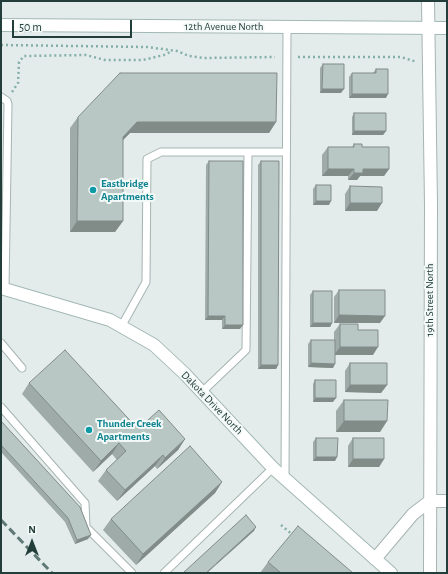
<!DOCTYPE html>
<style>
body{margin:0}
#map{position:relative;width:448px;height:574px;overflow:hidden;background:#e3ecea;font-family:"Alegreya Sans",sans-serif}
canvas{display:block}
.frame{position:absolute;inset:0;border:2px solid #233d3b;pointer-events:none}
.north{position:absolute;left:12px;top:522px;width:40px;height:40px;-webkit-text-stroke:3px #f3f9f7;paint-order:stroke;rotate:0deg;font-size:11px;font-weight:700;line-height:16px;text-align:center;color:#233d3b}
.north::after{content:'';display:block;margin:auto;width:14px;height:18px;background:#233d3b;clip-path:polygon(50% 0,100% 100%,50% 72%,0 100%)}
.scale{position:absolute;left:12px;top:20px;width:120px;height:18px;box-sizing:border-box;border:2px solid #233d3b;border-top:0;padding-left:5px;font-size:12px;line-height:14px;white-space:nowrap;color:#233d3b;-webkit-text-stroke:3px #f3f9f7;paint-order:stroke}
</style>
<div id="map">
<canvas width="448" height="574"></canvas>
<div class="frame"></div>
<div class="north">N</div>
<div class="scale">50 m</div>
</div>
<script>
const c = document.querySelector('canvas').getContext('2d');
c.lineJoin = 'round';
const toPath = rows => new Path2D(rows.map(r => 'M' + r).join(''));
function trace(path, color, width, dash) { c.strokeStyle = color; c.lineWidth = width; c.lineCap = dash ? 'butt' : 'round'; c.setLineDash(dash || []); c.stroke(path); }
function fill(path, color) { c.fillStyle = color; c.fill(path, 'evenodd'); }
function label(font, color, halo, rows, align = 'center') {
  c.font = font + ' "Alegreya Sans",sans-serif'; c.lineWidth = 4; c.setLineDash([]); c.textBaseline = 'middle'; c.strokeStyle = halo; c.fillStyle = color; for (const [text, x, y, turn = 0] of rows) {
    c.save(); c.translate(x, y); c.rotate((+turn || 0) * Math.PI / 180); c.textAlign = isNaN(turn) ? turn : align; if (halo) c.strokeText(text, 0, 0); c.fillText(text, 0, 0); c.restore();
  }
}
const path = toPath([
 [1,45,147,47,177,51,189,56,204,58,275,57],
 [298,57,401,57,417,62],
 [12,92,18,83,19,62,24,56,86,55,105,60,143,60,164,55,172,51],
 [281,525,294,536]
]);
const lane = toPath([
 [1,97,7,101,8,104,5,289],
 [121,327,146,282,147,159,161,152,286,152],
 [1,343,22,368],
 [202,392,246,350,248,152],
 [1,407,85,503,86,527,132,573],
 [285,478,287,27],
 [164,573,273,468]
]);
const street = toPath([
 [428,1,431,205,430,573],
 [375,559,413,514,430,501,447,501]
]);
const secondary = toPath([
 [1,25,447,28],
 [1,288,110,320,154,345,185,374,273,468,391,573]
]);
const rail = toPath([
 [1,520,52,573]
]);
const wall = toPath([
 [323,64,341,93,320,93,320,68],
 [376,69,386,98,349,98,349,77,352,73,373,73],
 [354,113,386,131,383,135,352,135,352,117],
 [78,117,276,122,269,133,130,133,123,140,123,221,115,232,70,232,70,128],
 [354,144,362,147,389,169,384,176,360,176,357,180,348,180,348,176,322,176,322,155,328,147,352,147],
 [209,161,240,329,222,329,222,320,205,320,206,165],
 [261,161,278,365,276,369,258,369,258,165],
 [316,185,329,205,313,205,313,189],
 [350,186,377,211,345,211,345,194],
 [339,290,380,323,334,323,334,297],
 [313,291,332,323,330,327,310,327,310,295],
 [340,324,358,330,373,355,335,355,333,368,308,367,308,344,311,340,334,340,334,332],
 [350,363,387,385,381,393,345,392,345,371],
 [315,380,333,402,313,402,313,384],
 [29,383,138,429,185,439,178,450,157,469,155,466,117,501,98,481,106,470,117,460,112,454,93,472,22,394],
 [344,400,387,421,380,432,336,432,336,411],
 [1,421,88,539,75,544,65,522,1,452],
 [316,438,337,457,335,461,313,461,313,442],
 [353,438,384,459,379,467,348,467,348,446],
 [222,482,215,493,136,565,103,530,111,519],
 [268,562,353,573,260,573]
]);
const shadedWall = toPath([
 [322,89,344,89,341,93,320,93],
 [352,94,388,94,386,98,349,98],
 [137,122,276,122,269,133,130,133,115,148,123,137],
 [354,131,386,131,383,135,352,135],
 [328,169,354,169,348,176,322,176],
 [363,169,389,169,384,176,360,176,357,180,348,180,354,173],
 [316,201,331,201,329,205,313,205],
 [350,203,382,203,377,211,345,211],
 [77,221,123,221,115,232,70,232],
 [339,315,385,316,380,323,334,323],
 [208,316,225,316,222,320,205,320],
 [313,323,332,323,330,327,310,327],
 [225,325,243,325,240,329,222,329],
 [340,347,378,347,373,355,334,355],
 [311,363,335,364,333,368,308,367],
 [261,365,278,365,276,369,258,369],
 [350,385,387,385,381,393,345,392],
 [315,398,336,398,333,402,313,402],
 [344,421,387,421,380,432,336,432],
 [185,439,178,450,157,469,165,458],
 [119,443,112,454,93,472,101,461],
 [163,455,155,466,117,501,125,490],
 [316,457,337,457,335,461,313,461],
 [353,459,384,459,379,467,348,467],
 [222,482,215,493,136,565,143,554],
 [256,527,254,531,207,573,206,573],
 [91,535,88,539,75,544,77,540]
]);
const building = toPath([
 [323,64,344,64,344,89,322,89,323,64],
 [376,69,388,69,388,94,352,94,352,73,376,73,376,69],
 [120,73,277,73,276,122,137,122,123,137,123,221,77,221,78,117,120,73],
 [354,113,386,113,386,131,354,131,354,113],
 [354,144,362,144,362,147,389,147,389,169,363,169,363,173,354,173,354,169,328,169,328,147,354,147,354,144],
 [209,161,243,161,243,325,225,325,225,316,208,316,209,161],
 [261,161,279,161,278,365,261,365,261,161],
 [316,185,331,185,331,201,316,201,316,185],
 [350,186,382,187,382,203,350,203,350,186],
 [339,290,385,290,385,316,339,315,339,290],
 [313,291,332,291,332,323,313,323,313,291],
 [340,324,358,324,358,330,378,330,378,347,340,347,340,324],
 [311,340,335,340,335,364,311,363,311,340],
 [65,350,138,429,159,410,185,439,165,458,163,455,125,490,106,470,126,451,119,443,101,461,29,383,65,350],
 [350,363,387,363,387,385,350,385,350,363],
 [315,380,336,380,336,398,315,398,315,380],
 [344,400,388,400,387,421,344,421,344,400],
 [1,421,80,507,91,535,77,540,68,518,1,445,1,421],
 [316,438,338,438,337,457,316,457,316,438],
 [353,438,384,438,384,459,353,459,353,438],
 [190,446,222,482,143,554,111,519,190,446],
 [246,515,256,527,206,573,183,573,246,515],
 [298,526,353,573,281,573,268,562,298,526]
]);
const markers = [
 [93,190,4,"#0f9aa8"],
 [89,430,4,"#0f9aa8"]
];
const streetNames = [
 ["12th Avenue North",224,27],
 ["19th Street North",430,300,-90],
 ["Dakota Drive North",212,403,46]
];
const cultureNames = [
 ["Eastbridge",101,184],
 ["Apartments",101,197],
 ["Thunder Creek",97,424],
 ["Apartments",97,437]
];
trace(lane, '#a6b4b2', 9);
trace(street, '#a6b4b2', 14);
trace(secondary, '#a2b8b4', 14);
trace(path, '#84afa9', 2.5, [2, 3]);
trace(lane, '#fff', 7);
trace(street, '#fff', 12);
trace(secondary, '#fff', 12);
trace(rail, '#5e7976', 3, [8, 4]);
fill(wall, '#9eaba8');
fill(shadedWall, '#818b88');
fill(building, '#b8c7c3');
trace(building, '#818b88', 1);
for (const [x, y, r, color] of markers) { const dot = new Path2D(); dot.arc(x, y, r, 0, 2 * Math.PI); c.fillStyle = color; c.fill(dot); trace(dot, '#f3f9f7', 1.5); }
label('11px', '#233d3b', '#f3f9f7', streetNames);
label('bold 11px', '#0d838f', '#f3f9f7', cultureNames, 'left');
</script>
